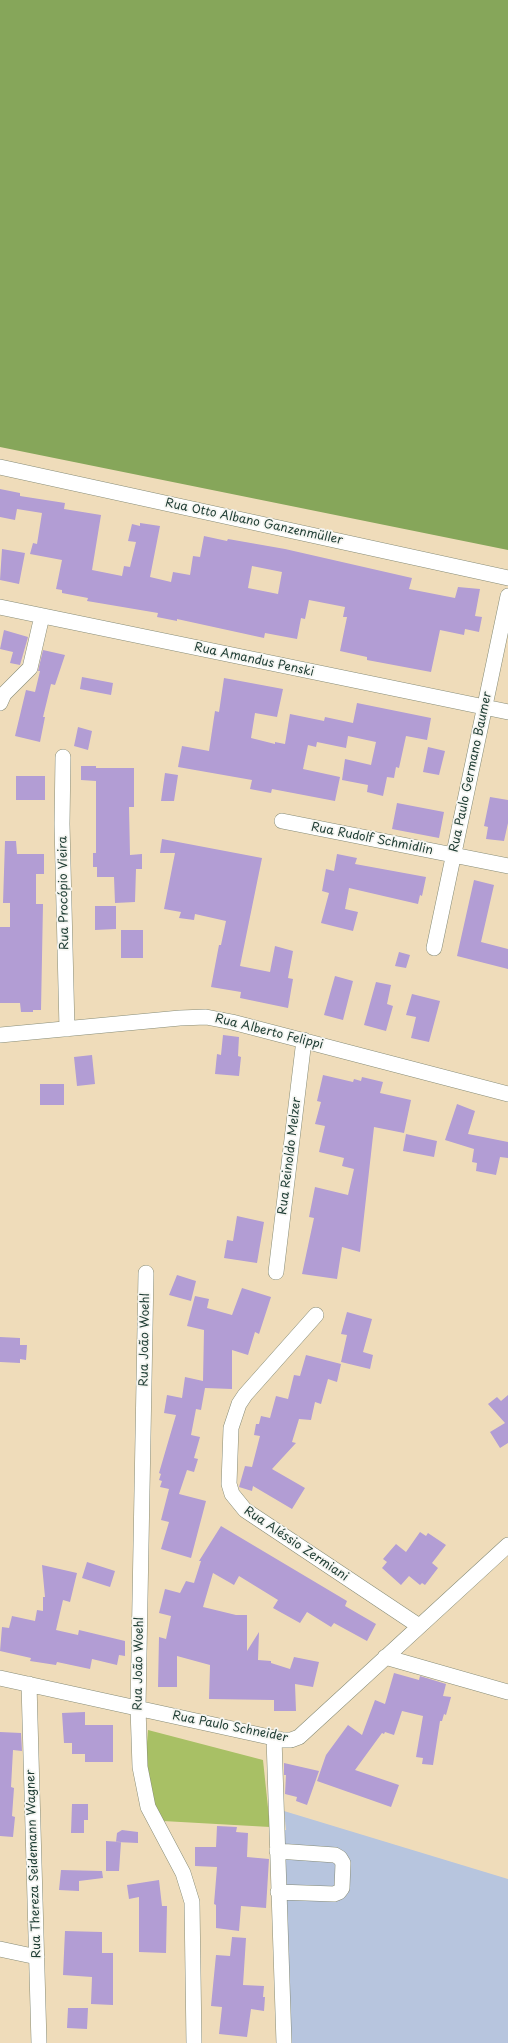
<!DOCTYPE html>
<meta charset="utf-8">
<style>
body{margin:0}
canvas{display:block;background:#efdcba}
</style>
<canvas width="508" height="2043"></canvas>
<script>
const c = document.querySelector('canvas').getContext('2d');
c.lineJoin = 'round';
function fill(path, color) { c.fillStyle = color; c.fill(path, 'evenodd'); }
const toPath = rows => new Path2D(rows.map(r => 'M' + r).join(''));
function trace(path, color, width, dash) { c.strokeStyle = color; c.lineWidth = width; c.lineCap = dash ? 'butt' : 'round'; c.setLineDash(dash || []); c.stroke(path); }
function label(font, color, halo, rows, align = 'center') {
  c.font = font + ' "Playpen Sans",sans-serif'; c.lineWidth = 3.5; c.setLineDash([]); c.textBaseline = 'middle'; c.strokeStyle = halo; c.fillStyle = color; for (const [text, x, y, turn = 0] of rows) {
    c.save(); c.translate(x, y); c.rotate((+turn || 0) * Math.PI / 180); c.textAlign = isNaN(turn) ? turn : align; if (halo) c.strokeText(text, 0, 0); c.fillText(text, 0, 0); c.restore();
  }
}
const industrial = toPath([
 [284,1811,508,1879,508,2043,277,2043,271,1831,286,1830]
]);
const green = toPath([
 [148,1730,263,1760,270,1827,163,1821,148,1795,145,1769]
]);
const forest = toPath([
 [0,0,508,0,508,550,0,447]
]);
const building = toPath([
 [0,489,20,493,20,496,65,503,64,509,101,515,92,570,122,576,124,566,130,567,136,542,128,541,132,524,140,526,140,523,160,526,150,577,171,582,173,572,190,575,193,556,200,557,204,536,227,541,228,539,285,549,412,578,409,589,455,598,458,587,480,589,475,616,482,617,479,632,465,629,464,635,440,630,431,672,367,660,367,657,340,651,347,617,343,617,345,607,309,600,305,619,301,618,297,639,265,633,264,638,177,619,177,621,157,617,158,613,87,601,88,598,62,593,62,590,56,589,62,560,30,554,33,543,37,544,42,513,17,509,15,520,0,517],
 [252,566,282,572,278,594,248,588],
 [2,549,25,553,19,584,0,580],
 [4,630,28,637,20,665,10,663,13,652,0,649],
 [43,650,65,655,55,685,51,684,43,717,45,717,40,742,15,736,26,690,35,692,40,671,38,671],
 [82,677,113,683,111,695,80,689],
 [224,678,283,689,277,717,255,713,251,738,275,744,275,742,285,744,290,714,324,721,325,717,353,723,357,703,431,718,427,740,406,736,399,768,396,767,394,778,387,777,383,796,367,792,368,785,342,780,345,759,371,765,376,742,348,736,346,748,317,742,316,747,308,745,303,769,340,777,335,801,272,789,271,793,250,789,252,780,178,767,182,746,209,751,215,711,219,712],
 [78,727,92,731,88,750,74,746],
 [428,747,445,751,439,775,423,772],
 [81,766,96,766,96,768,134,768,134,807,129,807,130,855,142,854,142,869,136,869,135,902,115,903,114,877,97,877,97,867,93,867,93,853,96,853,96,781,81,780],
 [165,773,178,775,174,801,161,801],
 [16,776,45,776,45,800,16,800],
 [490,797,508,800,508,823,504,841,486,839,488,827,484,826],
 [397,803,444,812,439,838,392,829],
 [162,839,262,858,240,966,270,972,275,946,293,951,288,978,293,979,288,1008,240,998,241,992,211,987,219,945,221,945,226,921,195,914,194,920,179,918,181,912,164,909,175,853,160,853],
 [5,841,16,841,17,854,44,854,44,874,36,874,36,904,43,904,41,1010,33,1010,33,1012,21,1012,20,1003,0,1003,0,927,10,927,10,903,3,903],
 [337,854,357,858,355,864,426,877,422,896,420,895,418,904,349,888,345,909,358,912,353,931,321,923,329,893,322,891,326,869,334,871],
 [474,880,494,885,481,942,508,949,508,969,457,956],
 [95,906,116,906,116,929,95,930],
 [121,930,143,930,143,958,121,958],
 [399,952,410,955,406,968,395,966],
 [335,976,353,981,343,1020,324,1015],
 [376,982,391,985,387,1004,393,1006,386,1031,364,1025],
 [412,994,440,1001,429,1042,411,1038,416,1017,406,1015],
 [223,1035,239,1037,238,1056,241,1057,239,1076,215,1074,217,1054,221,1055],
 [92,1055,95,1084,77,1086,74,1057],
 [323,1075,353,1082,354,1079,361,1081,362,1077,383,1082,380,1093,411,1100,404,1133,374,1127,360,1252,342,1247,337,1279,302,1274,314,1218,309,1217,315,1187,348,1195,354,1169,342,1166,344,1158,319,1152,325,1126,315,1124,321,1102,317,1101],
 [40,1084,64,1084,64,1105,40,1105],
 [457,1104,475,1111,468,1134,508,1142,508,1158,500,1157,496,1175,476,1171,477,1163,472,1162,474,1149,445,1140],
 [406,1134,437,1141,434,1157,403,1151],
 [237,1216,264,1222,257,1263,224,1258,227,1240,233,1241],
 [177,1275,196,1281,191,1301,169,1295],
 [242,1288,271,1297,259,1334,255,1332,248,1355,232,1350,232,1389,205,1388,201,1410,196,1409,191,1435,200,1437,194,1458,198,1459,194,1472,187,1470,179,1494,206,1501,191,1558,161,1549,169,1522,161,1520,169,1489,160,1487,162,1481,159,1480,161,1474,159,1473,176,1415,164,1413,167,1395,182,1398,185,1377,203,1381,204,1330,187,1326,195,1296,209,1299,207,1308,232,1315],
 [347,1312,372,1319,363,1352,373,1355,370,1369,341,1362,347,1335,341,1334],
 [0,1337,20,1338,20,1345,27,1345,26,1360,20,1359,20,1363,0,1362],
 [306,1355,341,1364,337,1382,328,1379,321,1404,315,1402,311,1420,299,1419,292,1442,296,1443,272,1469,305,1488,292,1509,253,1486,252,1491,239,1487,245,1466,252,1467,260,1436,254,1435,256,1424,259,1424,261,1416,270,1418,276,1396,288,1399,294,1375,300,1376],
 [508,1395,508,1443,500,1448,490,1432,505,1423,488,1404,497,1397,501,1401],
 [221,1526,347,1601,345,1606,376,1624,367,1641,334,1623,331,1627,307,1612,300,1623,273,1608,278,1600,239,1576,234,1585,213,1573,203,1607,236,1615,247,1615,247,1651,259,1632,258,1660,271,1661,271,1663,290,1669,294,1657,319,1662,313,1687,295,1684,296,1711,274,1711,274,1700,209,1699,210,1665,177,1656,177,1687,158,1687,159,1637,166,1639,171,1616,159,1613,165,1589,180,1593,186,1581,194,1583,201,1561,199,1561],
 [420,1532,426,1536,428,1533,446,1545,432,1563,438,1568,425,1585,422,1583,420,1585,409,1576,401,1585,382,1568,387,1562,383,1559,396,1544,406,1552],
 [87,1562,115,1571,110,1587,82,1578],
 [42,1565,77,1573,70,1602,63,1600,56,1630,78,1635,79,1630,125,1641,125,1656,119,1655,117,1665,92,1659,90,1669,57,1662,56,1665,30,1661,31,1658,0,1651,2,1627,9,1628,12,1616,35,1621,37,1610,43,1611,43,1597,45,1597],
 [394,1673,419,1680,420,1676,446,1684,443,1696,451,1697,446,1715,444,1714,442,1721,440,1721,433,1765,422,1764,423,1758,416,1757,423,1716,402,1711,394,1735,385,1732,384,1734,382,1733,355,1770,399,1785,391,1807,317,1781,326,1755,348,1725,362,1735,375,1700,385,1704],
 [85,1712,85,1725,113,1725,113,1762,85,1762,85,1754,72,1754,72,1743,64,1743,62,1713],
 [0,1732,21,1733,22,1751,13,1750,11,1787,14,1788,12,1816,15,1817,13,1837,0,1836],
 [284,1763,319,1771,307,1805,296,1801,297,1797,285,1794,286,1775,284,1775],
 [72,1804,88,1804,88,1820,84,1820,84,1833,71,1833],
 [217,1826,237,1827,236,1832,248,1833,247,1857,269,1859,266,1908,241,1906,239,1931,216,1928,216,1905,214,1904,217,1867,195,1866,195,1847,216,1847],
 [122,1830,138,1832,138,1843,116,1842,117,1833],
 [106,1841,121,1842,119,1871,106,1871],
 [61,1870,102,1871,103,1878,79,1881,79,1891,59,1890],
 [159,1880,162,1906,167,1906,166,1953,139,1952,139,1897,129,1899,127,1885],
 [65,1931,102,1932,102,1953,113,1953,113,2005,91,2004,92,1977,63,1975],
 [232,1937,246,1938,243,1985,264,1986,263,1997,265,1997,264,2011,251,2009,247,2037,219,2034,222,2007,211,2006,216,1955,230,1956],
 [68,2008,88,2008,87,2029,67,2028]
]);
const minor = toPath([
 [0,467,508,578],
 [0,607,508,712],
 [0,703,4,694,30,668,42,616],
 [63,757,62,824,67,1029],
 [282,821,508,866],
 [434,948,508,596],
 [0,1035,180,1018,206,1017,232,1022,508,1094],
 [276,1272,304,1040],
 [146,1273,138,1708,140,1767,148,1807,183,1873,192,1902,194,2043],
 [316,1315,245,1395,239,1404,231,1428,229,1484,232,1494,245,1510,419,1626],
 [385,1657,508,1692],
 [0,1678,283,1740,291,1740,299,1737,508,1545],
 [29,1684,39,2043],
 [274,1738,284,2043],
 [277,1851,335,1855,340,1858,343,1863,342,1888,339,1892,334,1894,278,1892],
 [0,1949,37,1957]
]);
const streetNames = [
 ["Rua Otto Albano Ganzenmüller",254,522,12],
 ["Rua Amandus Penski",254,660,12],
 ["Rua Paulo Germano Baumer",471,772,-78],
 ["Rua Rudolf Schmidlin",372,839,11],
 ["Rua Procópio Vieira",64,893,-91],
 ["Rua Alberto Felippi",269,1032,14],
 ["Rua Reinoldo Melzer",290,1156,-83],
 ["Rua João Woehl",145,1340,-89],
 ["Rua Aléssio Zermiani",296,1544,34],
 ["Rua João Woehl",139,1664,-89],
 ["Rua Paulo Schneider",230,1727,11],
 ["Rua Thereza Seidemann Wagner",34,1864,-92]
];
fill(industrial, '#b7c5de');
fill(green, '#a8c065');
fill(forest, '#86a65a');
fill(building, '#b29dd4');
trace(minor, '#878c77', 16);
trace(minor, '#fff', 15);
label('12px', '#1f3d34', '#f6f6f2', streetNames);
</script>
